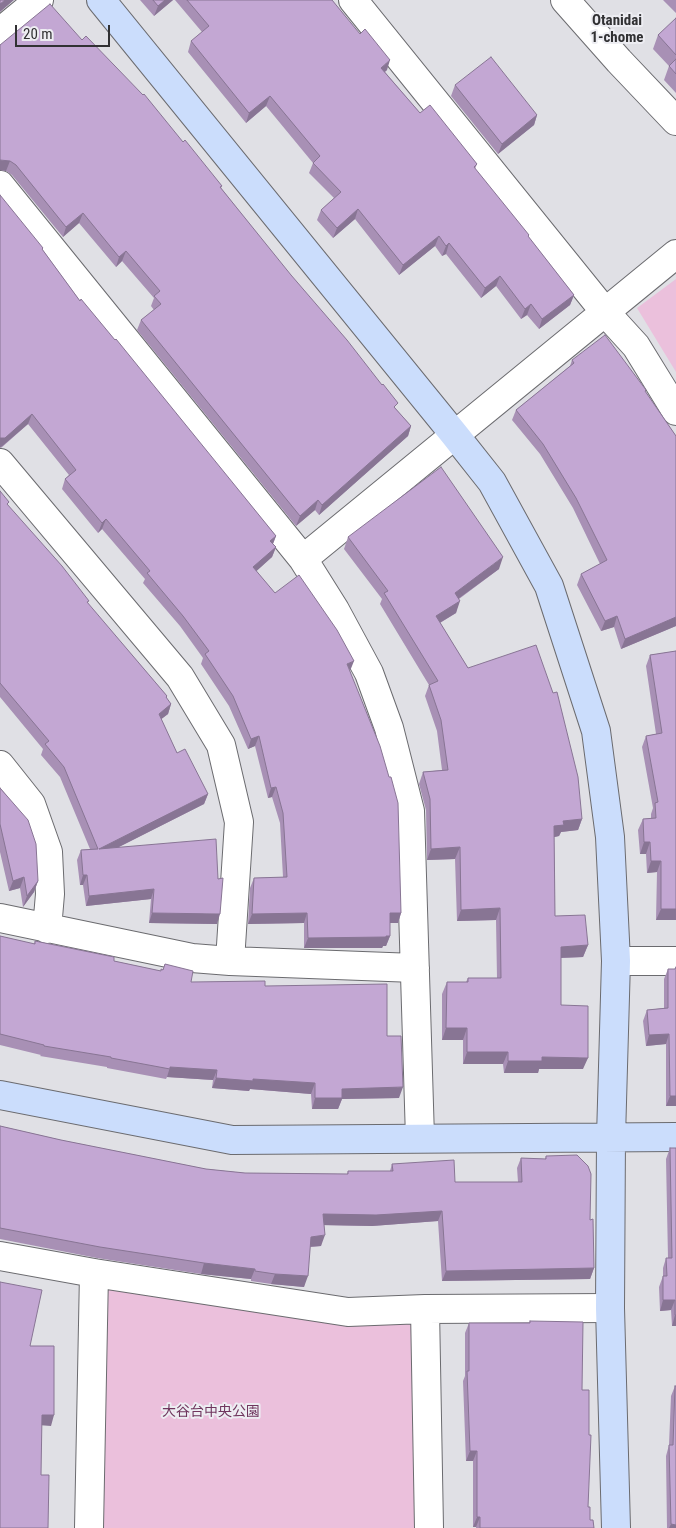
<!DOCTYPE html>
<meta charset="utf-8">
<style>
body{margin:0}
#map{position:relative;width:676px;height:1528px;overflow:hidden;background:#e0e0e5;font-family:"Roboto Condensed",sans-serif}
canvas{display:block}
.scale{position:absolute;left:15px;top:25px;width:95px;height:22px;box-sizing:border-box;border:2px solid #313133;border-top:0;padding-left:6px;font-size:15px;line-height:18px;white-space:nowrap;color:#313133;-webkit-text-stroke:4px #ededf2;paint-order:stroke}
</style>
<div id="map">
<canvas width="676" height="1528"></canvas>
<div class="scale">20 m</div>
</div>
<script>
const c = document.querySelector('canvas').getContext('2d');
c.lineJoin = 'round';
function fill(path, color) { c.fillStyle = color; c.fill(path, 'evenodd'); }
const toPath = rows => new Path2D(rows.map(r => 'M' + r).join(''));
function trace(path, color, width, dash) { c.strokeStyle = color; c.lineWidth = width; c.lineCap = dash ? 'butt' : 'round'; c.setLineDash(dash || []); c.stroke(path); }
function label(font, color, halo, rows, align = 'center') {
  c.font = font + ' "Roboto Condensed","Noto Sans JP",sans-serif'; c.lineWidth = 4; c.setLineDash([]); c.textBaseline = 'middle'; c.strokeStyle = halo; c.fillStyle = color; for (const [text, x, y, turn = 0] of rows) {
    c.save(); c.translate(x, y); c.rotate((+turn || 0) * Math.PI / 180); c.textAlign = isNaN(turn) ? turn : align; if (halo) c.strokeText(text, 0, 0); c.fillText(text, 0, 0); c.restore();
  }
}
const green = toPath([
 [676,279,676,372,637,308],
 [98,1278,421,1314,424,1528,93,1528]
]);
const street = toPath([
 [353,0,605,312,636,346,676,411],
 [565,0,619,61,676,121],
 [0,32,39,0],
 [0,185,303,559,335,610,369,673,389,728,410,811,420,1138],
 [0,463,180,677,221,745,239,822,230,961],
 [303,559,676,254],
 [0,765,31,804,48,852,50,894,47,929],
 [0,918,192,958,230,961,415,968],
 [616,961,676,961],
 [0,1256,94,1273,348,1312,425,1309,610,1308],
 [425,1309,429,1528],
 [89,1528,94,1273]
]);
const secondary = toPath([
 [101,0,454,434,492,482,549,586,596,731,610,837,616,961,611,1137,610,1308,616,1528],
 [0,1095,232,1140,676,1137]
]);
const wall = toPath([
 [140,0,173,0,154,16],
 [175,0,332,0,387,70,385,72,420,113,477,164,475,169,574,295,570,305,539,329,527,315,521,319,496,286,481,298,446,254,442,256,435,246,399,275,355,219,333,238,317,220,321,210,334,198,309,173,313,163,266,106,246,123,188,52,191,41,202,32],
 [663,0,676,0,676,13],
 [676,19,676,93,664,80,669,66,653,49,658,35],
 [82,40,183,142,222,186,221,188,396,409,411,426,408,436,319,515,315,510,296,526,137,330,141,320,154,310,151,306,154,298,122,261,116,267,79,223,63,237,12,175,6,171,0,170],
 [455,85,537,115,534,125,498,154,451,96],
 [42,249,80,301,276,536,273,544,276,547,272,557,256,571,275,593,350,671,401,913,398,923,390,923,390,936,386,946,383,946,382,948,304,948,304,923,248,924,250,888,254,878,283,877,280,823,272,797,268,798,255,746,248,749,229,706,201,664,203,658,180,626,143,583,145,579,102,529,98,533,62,489,65,479,69,475,28,424,1,448],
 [572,360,645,392,676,436,676,626,621,649,614,627,601,631,577,585,581,574,600,564,573,508,540,454,512,420,516,410,570,366],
 [0,491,8,506,88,604,167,696,167,699,171,704,168,714,161,719,177,753,208,794,204,804,119,847,217,924,149,923,151,899,86,906,83,885,80,885,77,860,81,850,90,849,60,777,41,755,43,749,0,697],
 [348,537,499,569,459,599,456,613,440,623,468,668,582,819,578,830,561,832,559,836,554,837,555,916,588,945,583,957,561,958,561,1005,583,1069,539,1069,538,1073,504,1073,503,1064,463,1064,463,1040,442,1040,442,994,447,982,466,982,468,978,497,978,496,920,457,921,455,859,427,860,426,810,419,784,423,772,442,770,437,731,425,696,429,685,380,604,382,599,344,549],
 [676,651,676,920,656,920,657,872,647,873,646,854,640,854,638,830,643,819,651,818,651,814,653,808,642,747,646,736,656,734,646,666,650,655],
 [0,788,38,881,34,892,23,907,20,888,9,891,0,852],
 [0,936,34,944,35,941,114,961,161,971,163,969,165,964,191,982,265,986,387,1036,399,1098,342,1099,338,1109,312,1109,311,1094,250,1089,249,1091,212,1088,213,1080,167,1077,166,1079,107,1068,107,1067,40,1056,41,1055,0,1045],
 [676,967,676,1106,666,1106,666,1044,646,1046,643,1021,647,1010,664,1008,664,979,668,969,675,969],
 [0,1126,61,1140,206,1169,245,1173,347,1174,348,1171,390,1171,392,1164,455,1182,518,1182,517,1168,521,1158,545,1159,546,1156,590,1220,594,1268,590,1279,442,1281,438,1221,372,1226,324,1225,321,1246,310,1247,304,1287,271,1284,251,1281,251,1279,201,1274,97,1258,0,1239],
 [670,1148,676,1148,676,1326,672,1326,671,1310,660,1311,659,1287,663,1276,663,1268,666,1258,668,1258,666,1159],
 [530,1321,582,1390,588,1507,590,1520,594,1528,476,1528,476,1527,473,1527,473,1461,466,1461,463,1381,465,1376,465,1333,469,1323,529,1323],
 [676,1369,676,1528,667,1528,666,1456,669,1445,671,1396,675,1386,676,1386]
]);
const shadedWall = toPath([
 [5,0,14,0,0,12,0,4],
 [165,0,173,0,154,16,158,6],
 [390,60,387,70,377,78,381,68],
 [270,96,266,106,246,123,249,113],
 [537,115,534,125,498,154,502,144],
 [0,160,10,161,6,171,0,170],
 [358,209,355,219,333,238,337,228],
 [83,213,79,223,63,237,66,227],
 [439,236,435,246,399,275,403,265],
 [449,243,446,254,442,256,446,246],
 [126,251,122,261,116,267,119,257],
 [500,276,496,286,481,298,485,288],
 [574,295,570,305,539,329,542,319],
 [531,304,527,315,521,319,525,309],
 [32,414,28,424,0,448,0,438],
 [411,426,408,436,319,515,322,505],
 [318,500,315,510,296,526,300,516],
 [106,519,102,529,98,533,102,523],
 [276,536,272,546,270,541],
 [276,547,272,557,250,577,253,567],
 [503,557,499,569,451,604,455,593],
 [460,601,456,613,431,628,436,616],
 [617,616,614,627,601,631,605,621],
 [676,617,676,626,621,649,625,639],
 [354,661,350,671,347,664],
 [171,704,168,714,155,724,159,714],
 [259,736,255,746,248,749,251,739],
 [276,787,272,797,268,798,271,788],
 [208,794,204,804,95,859,99,849],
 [582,819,578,830,561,832,559,836,550,838,554,826,563,821],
 [644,842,650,842,646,854,640,854],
 [460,847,455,859,427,860,431,849],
 [651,861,661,861,657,872,647,873],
 [83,875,87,875,83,885,80,885],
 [24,877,20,888,9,891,13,881],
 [38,881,34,892,23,907,27,896],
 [154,889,151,899,86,906,89,896],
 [500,908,496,920,457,921,461,910],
 [661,909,676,909,676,920,656,920],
 [152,913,220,914,217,924,149,923],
 [307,913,304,923,248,924,252,914],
 [390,913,401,913,398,923,386,923],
 [390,936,386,946,383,946,382,948,304,948,308,938],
 [588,945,583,957,557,958,561,947],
 [446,1028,467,1028,463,1040,442,1040],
 [669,1034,666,1044,646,1046,649,1035],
 [467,1052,508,1052,503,1064,463,1064],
 [542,1057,588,1058,583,1069,539,1069,538,1073,504,1073,508,1061],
 [170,1067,217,1070,213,1080,167,1077],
 [216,1078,253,1079,315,1083,311,1094,250,1089,249,1091,212,1088],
 [403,1087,399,1098,342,1099,338,1109,312,1109,315,1098,342,1089],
 [670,1096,676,1096,676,1106,666,1106],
 [442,1211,438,1221,372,1226,319,1225,323,1214],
 [325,1235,321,1246,307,1247,311,1237],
 [204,1263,255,1269,251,1279,201,1274],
 [594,1268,590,1279,442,1281,446,1271],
 [275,1274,308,1276,304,1287,271,1284],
 [663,1300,675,1300,671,1310,660,1311],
 [675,1315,676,1315,676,1326,672,1326],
 [42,1415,54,1415,51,1426,38,1425],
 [470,1451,477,1451,473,1461,466,1461],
 [477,1517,480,1517,476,1527,473,1527],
 [671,1524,676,1525,676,1528,669,1528]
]);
const building = toPath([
 [0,0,5,0,0,4,0,0],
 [153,0,165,0,158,6,153,0],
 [187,0,332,0,360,34,365,29,390,60,381,68,420,113,430,105,477,164,474,167,529,235,528,236,574,295,542,319,531,304,525,309,500,276,485,288,449,243,446,246,439,236,403,265,358,209,337,228,321,210,341,192,313,163,320,156,270,96,249,113,191,41,209,26,187,0],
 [50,4,82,40,86,36,143,95,144,94,183,142,185,140,222,186,220,187,291,275,347,340,382,385,383,384,398,403,394,407,411,426,322,505,318,500,300,516,141,320,161,304,154,296,160,291,126,251,119,257,83,213,66,227,16,165,10,161,0,160,0,45,50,4],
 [676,18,676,55,658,35,676,18],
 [491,57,537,115,502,144,455,85,491,57],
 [676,59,676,74,669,66,676,59],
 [0,195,43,248,42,249,80,301,81,299,115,340,116,339,276,536,270,541,276,547,253,567,275,593,299,575,337,630,354,661,347,664,380,746,389,777,391,777,398,803,401,913,390,913,390,936,386,936,386,937,308,938,307,913,252,914,254,878,287,877,283,813,276,787,271,788,259,736,251,739,233,696,205,654,209,651,183,616,147,573,150,571,106,519,102,523,65,479,76,470,32,414,5,438,0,438,0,195],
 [605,335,646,390,645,391,676,436,676,617,625,639,617,616,605,621,581,574,607,560,576,498,543,444,516,410,574,363,572,360,605,335],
 [441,467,503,557,455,593,460,601,436,616,468,668,536,645,553,693,557,692,578,777,582,819,563,821,564,825,554,826,555,916,585,915,588,945,561,947,561,1005,588,1006,588,1058,542,1057,542,1061,508,1061,508,1052,467,1052,467,1028,446,1028,447,982,468,982,468,978,501,978,500,908,461,910,460,847,431,849,430,799,423,772,448,770,441,720,429,685,438,681,384,593,388,591,348,537,441,467],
 [0,491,9,502,7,504,62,566,89,601,87,602,167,696,166,697,171,704,159,714,177,753,185,749,208,794,99,849,216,839,218,879,223,878,220,914,152,913,154,889,89,896,87,875,83,875,81,850,98,849,64,767,45,744,49,741,0,683,0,491],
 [676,651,676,909,661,909,661,861,651,861,650,842,644,842,643,819,656,818,655,803,658,802,646,736,662,733,650,655,676,651],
 [0,788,28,820,36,844,38,881,27,896,24,877,13,881,0,824,0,788],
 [0,936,35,944,35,941,114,957,114,961,161,971,161,969,163,970,165,964,193,971,191,982,265,981,265,986,387,984,387,1036,401,1036,403,1087,342,1089,342,1098,315,1098,315,1083,253,1079,253,1081,216,1078,217,1070,170,1067,170,1069,111,1058,111,1057,44,1046,44,1045,0,1034,0,936],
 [676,967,676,1096,670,1096,669,1034,649,1035,647,1010,668,1008,668,969,675,969,676,967],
 [0,1126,61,1140,206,1169,245,1173,348,1174,348,1171,393,1171,392,1164,454,1160,455,1182,522,1182,521,1158,546,1159,546,1156,577,1155,588,1166,591,1174,590,1220,593,1219,594,1268,446,1271,442,1211,376,1215,323,1214,325,1235,311,1237,308,1276,275,1274,255,1271,255,1269,204,1263,100,1247,0,1228,0,1126],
 [670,1148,676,1148,676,1315,675,1315,675,1300,663,1300,663,1276,667,1276,666,1258,672,1258,670,1148],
 [0,1282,42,1290,30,1346,54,1346,54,1415,42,1415,41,1475,49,1475,48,1528,0,1528,0,1282],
 [530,1321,583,1322,582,1390,589,1390,589,1435,591,1435,588,1507,590,1507,590,1520,593,1520,594,1528,480,1528,480,1517,477,1517,477,1451,470,1451,467,1371,469,1371,469,1323,530,1323,530,1321],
 [675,1386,676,1386,676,1525,671,1524,669,1445,673,1445,675,1386]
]);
const parkNames = [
 ["大谷台中央公園",211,1412]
];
const neighbourhoodNames = [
 ["Otanidai",617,21],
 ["1-chome",617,38]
];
fill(green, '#ebc0dc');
trace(street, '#6b6b6f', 30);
trace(secondary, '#6b6b6f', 30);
trace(street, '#fff', 28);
trace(secondary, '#cbddfc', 28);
fill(wall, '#a890b5');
fill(shadedWall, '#887594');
fill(building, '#c3a7d3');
trace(building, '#887594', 1);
label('14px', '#70365e', '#ededf2', parkNames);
label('bold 15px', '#313133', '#ededf2', neighbourhoodNames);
</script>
